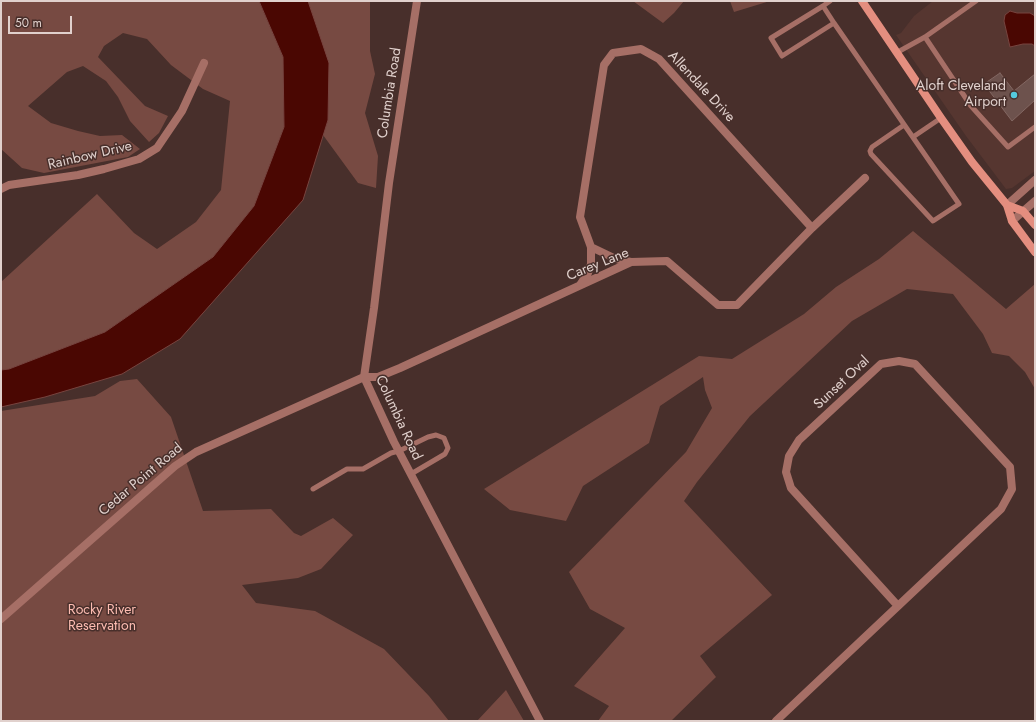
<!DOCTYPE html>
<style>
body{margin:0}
#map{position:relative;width:1036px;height:722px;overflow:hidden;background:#482f2b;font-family:Jost,sans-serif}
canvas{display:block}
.frame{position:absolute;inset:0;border:2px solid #e1d1cd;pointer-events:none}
.scale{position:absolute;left:8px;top:16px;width:64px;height:18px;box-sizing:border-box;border:2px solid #e1d1cd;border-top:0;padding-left:5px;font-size:12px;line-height:14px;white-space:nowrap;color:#e1d1cd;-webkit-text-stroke:3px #482f2b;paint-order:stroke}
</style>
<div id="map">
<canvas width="1036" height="722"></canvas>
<div class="frame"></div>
<div class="scale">50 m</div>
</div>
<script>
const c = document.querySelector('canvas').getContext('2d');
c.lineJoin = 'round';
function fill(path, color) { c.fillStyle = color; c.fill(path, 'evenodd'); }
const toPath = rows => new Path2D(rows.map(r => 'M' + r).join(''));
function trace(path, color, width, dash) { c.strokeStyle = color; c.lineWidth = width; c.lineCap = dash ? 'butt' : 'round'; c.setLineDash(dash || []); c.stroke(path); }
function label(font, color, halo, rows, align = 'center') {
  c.font = font + ' Jost,sans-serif'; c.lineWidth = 3; c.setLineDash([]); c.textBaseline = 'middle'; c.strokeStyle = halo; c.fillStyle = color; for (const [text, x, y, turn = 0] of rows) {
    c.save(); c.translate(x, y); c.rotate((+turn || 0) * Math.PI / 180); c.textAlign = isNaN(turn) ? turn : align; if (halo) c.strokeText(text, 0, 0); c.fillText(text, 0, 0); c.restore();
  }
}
const built = toPath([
 [933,1,1035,1,1035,171,1012,188,1006,189,966,136,896,35,901,33,914,16]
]);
const green = toPath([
 [1,1,259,1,283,57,284,127,254,206,213,257,105,332,9,369,1,370,1,282,97,194,134,233,157,249,196,222,221,190,230,101,203,89,171,65,147,39,123,33,104,46,98,57,145,106,168,116,159,133,149,142,130,121,118,97,106,81,83,66,67,72,28,106,51,123,78,131,100,136,122,135,140,149,128,157,44,173,22,168,1,149],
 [308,1,370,1,370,51,375,74,365,113,378,156,376,188,358,183,323,135,328,120],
 [633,1,684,1,674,13,663,23],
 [730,1,770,1,734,12],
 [913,231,1006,309,1035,284,1035,389,1025,372,1009,356,992,353,983,334,953,294,907,289,852,321,750,416,697,482,684,501,772,595,700,656,716,677,671,721,598,721,609,706,574,686,625,628,590,609,569,572,686,452,712,408,705,390,703,377,660,406,649,443,583,486,566,521,510,510,484,489,699,356,732,359,804,314,836,287,879,259],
 [137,379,171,417,203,511,271,509,294,533,301,536,333,518,353,535,321,569,298,578,242,585,256,603,315,611,384,649,429,696,449,721,1,721,1,411,95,396,120,381],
 [506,690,524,721,477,721]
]);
const water = toPath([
 [259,1,308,1,329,63,328,120,303,200,180,339,122,374,45,397,1,407,1,370,9,369,105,332,213,257,254,206,284,127,283,57,259,1],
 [1010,11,1017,13,1030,13,1035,16,1035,46,1032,44,1023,44,1010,47,1004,21,1005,15,1010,11]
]);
const building = toPath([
 [1000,73,1014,91,1035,74,1035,100,1012,121,984,84,1000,73]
]);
const service = toPath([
 [823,6,834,23,782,56,771,38,823,6,830,1],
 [834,23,959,204,933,221,871,154,870,151,872,147,904,125],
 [925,37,971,106,1008,147,1035,127],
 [896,53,925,37,976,1],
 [913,137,941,118],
 [313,489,347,469,363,469,391,453,399,451,428,437,436,435,444,438,448,448,445,454,411,474]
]);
const minor = toPath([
 [1,189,9,185,78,175,104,169,139,159,157,148,182,111,204,63],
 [1007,205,1035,180],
 [1012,221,1035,201],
 [591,247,616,259,631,262],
 [580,285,588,273,591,264,591,247,580,217,604,65,613,53,641,49,659,59,812,228],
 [899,361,915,364,1010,467,1012,489,1001,509,898,606,791,488,786,472,789,456,799,440,881,364,899,361],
 [364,377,378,377,400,368,631,262,667,261,718,305,737,305,812,228,865,178],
 [776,721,898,606]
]);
const tertiary = toPath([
 [417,1,389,183,374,308,364,377,394,442,540,721],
 [1,619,175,466,196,452,364,377]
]);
const secondary = toPath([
 [862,1,941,118,972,162,1007,205,1012,221,1035,252],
 [1007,205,1023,211,1035,225]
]);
const markers = [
 [1014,95,4,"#54cade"]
];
const streetNames = [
 ["Allendale Drive",701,87,47],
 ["Columbia Road",390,93,-81],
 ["Rainbow Drive",90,156,-13],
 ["Carey Lane",598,265,-22],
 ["Sunset Oval",842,383,-43],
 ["Columbia Road",398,418,65],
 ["Cedar Point Road",141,480,-40]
];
const poiNames = [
 ["Aloft Cleveland",1006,87],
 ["Airport",1006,103]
];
const parkNames = [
 ["Rocky River",102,611],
 ["Reservation",102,627]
];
fill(built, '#563630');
fill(green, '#774a42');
fill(water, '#4a0702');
trace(water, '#77443f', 1);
fill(building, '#6d524d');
trace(building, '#836762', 1);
trace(service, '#a66f66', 5);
trace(minor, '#a66f66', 8);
trace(tertiary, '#a66f66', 8);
trace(secondary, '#e48e7f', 8);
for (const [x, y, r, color] of markers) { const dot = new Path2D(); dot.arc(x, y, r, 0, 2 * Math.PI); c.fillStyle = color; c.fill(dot); trace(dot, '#482f2b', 1.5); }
label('14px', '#e1d1cd', '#482f2b', streetNames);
label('14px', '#e1d1cd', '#482f2b', poiNames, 'right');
label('14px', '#fdbcb1', '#482f2b', parkNames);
</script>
